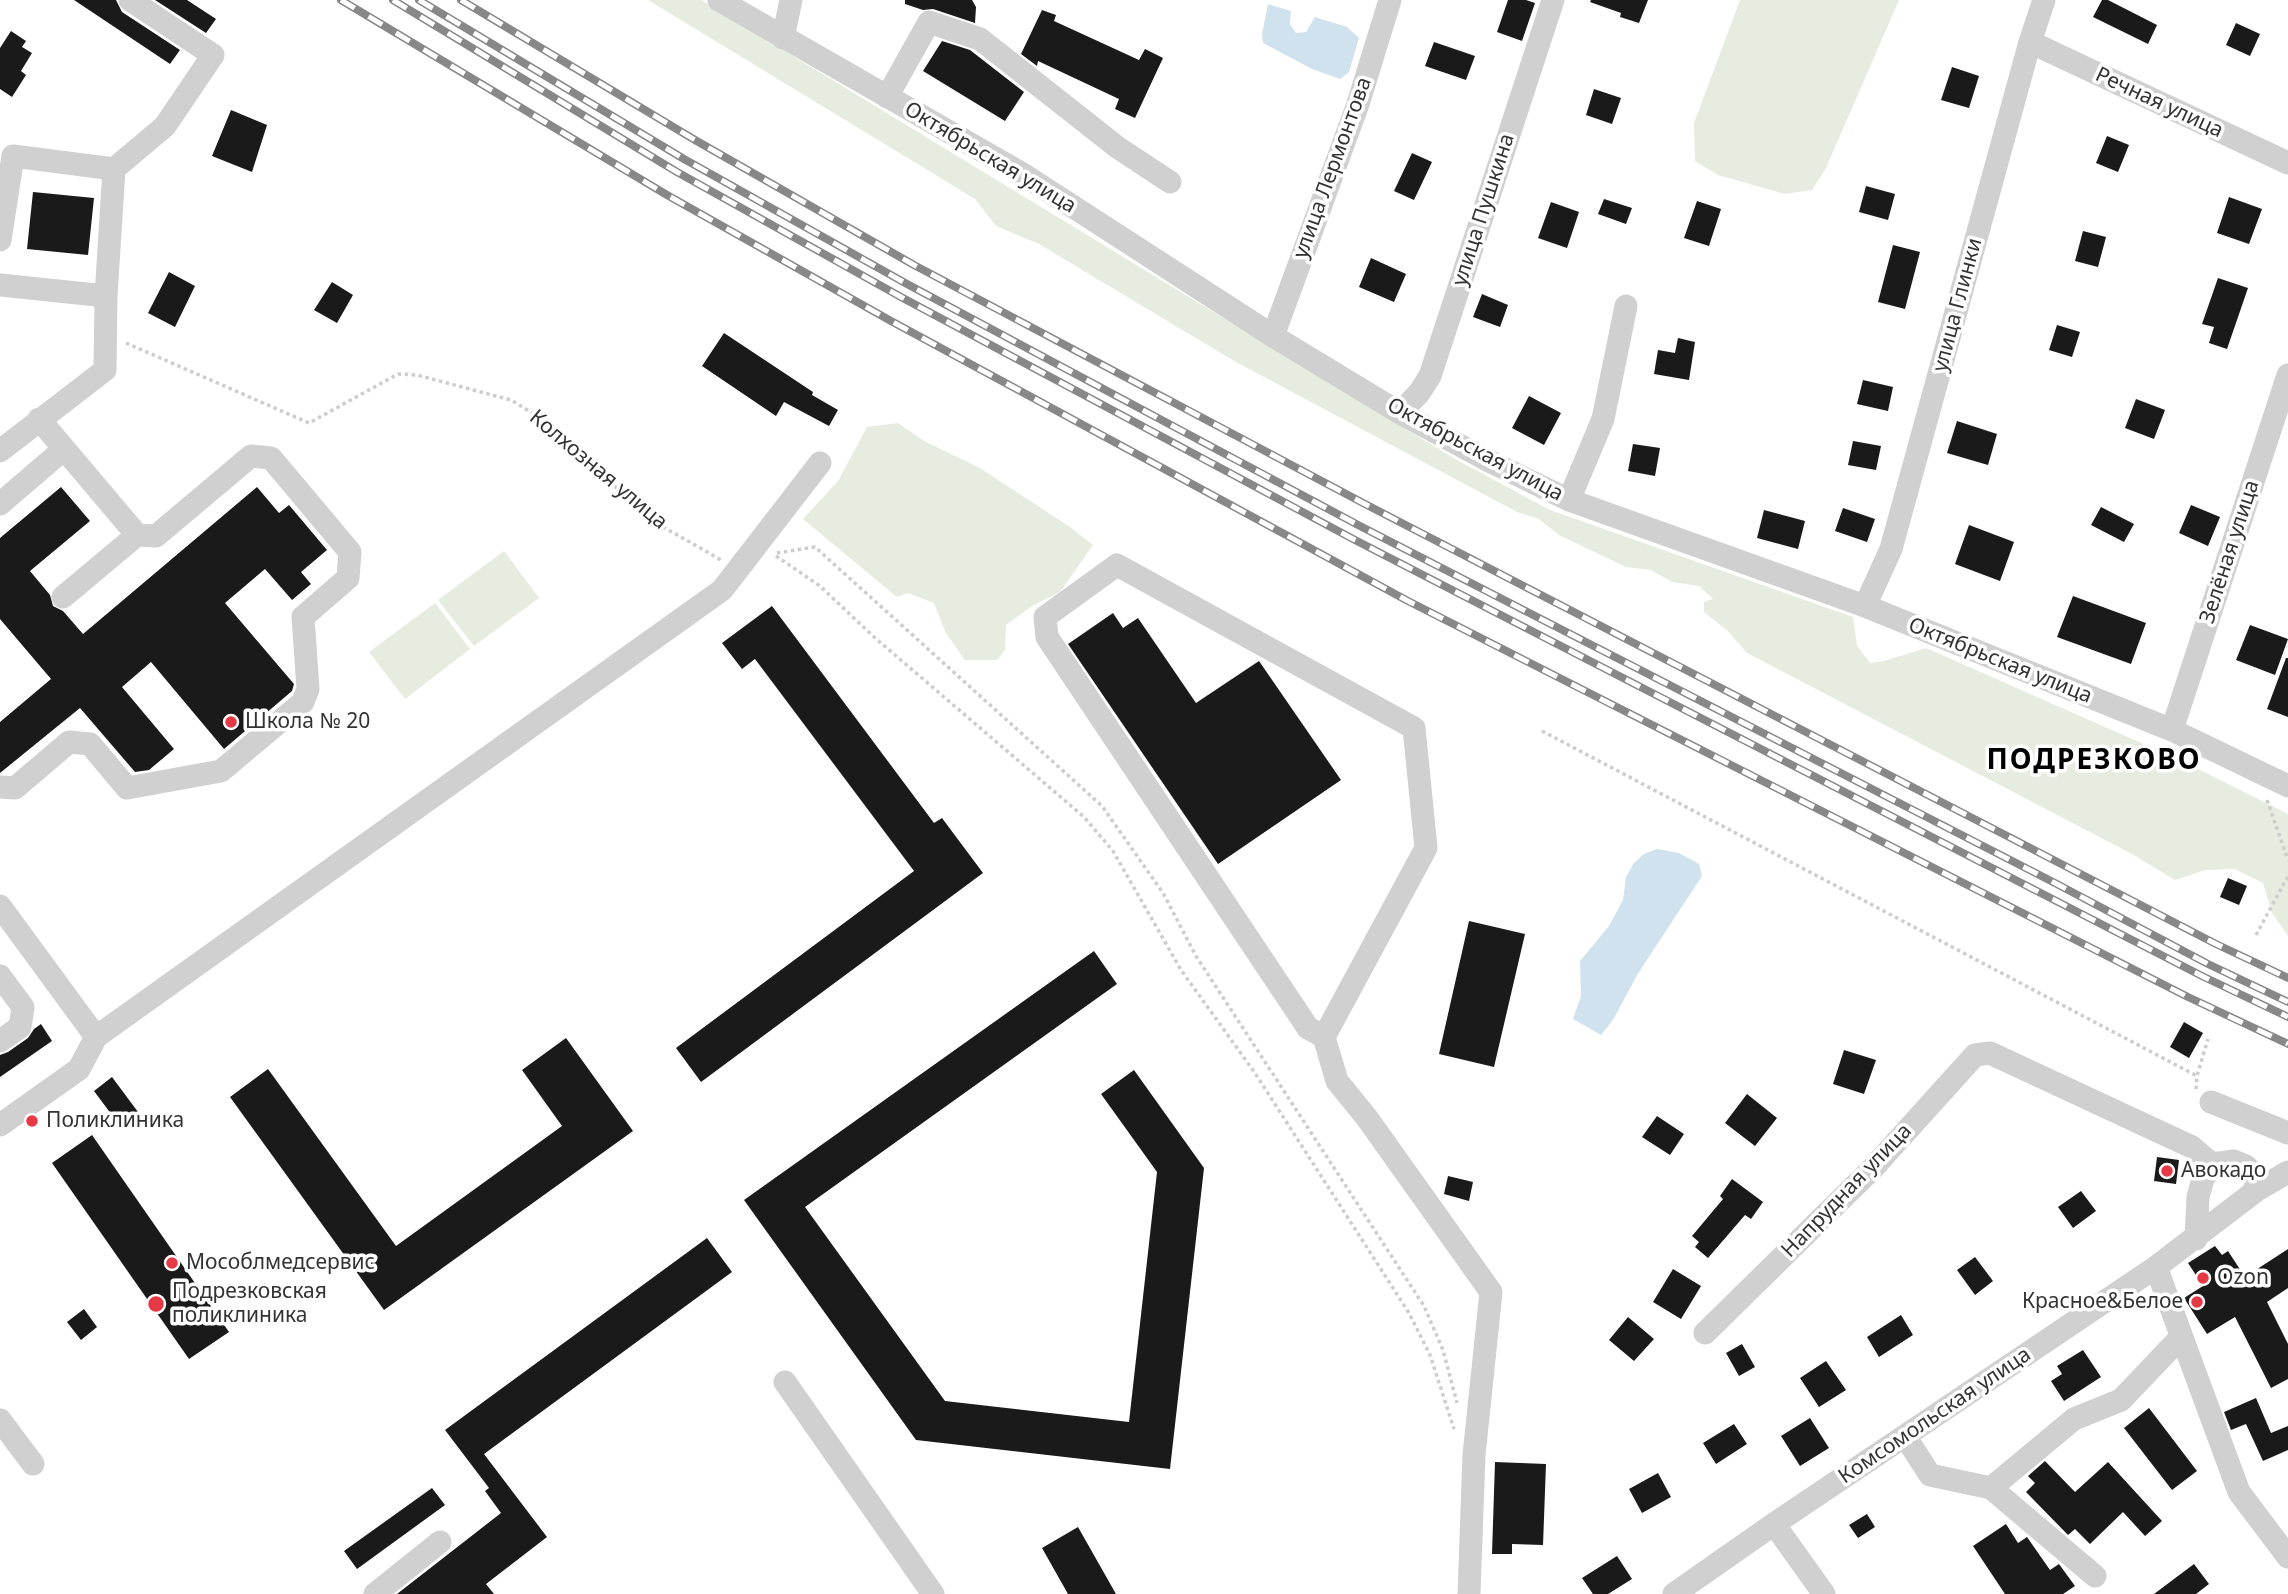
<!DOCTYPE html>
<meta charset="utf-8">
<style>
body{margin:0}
canvas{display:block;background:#fff}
</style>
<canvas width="2288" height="1594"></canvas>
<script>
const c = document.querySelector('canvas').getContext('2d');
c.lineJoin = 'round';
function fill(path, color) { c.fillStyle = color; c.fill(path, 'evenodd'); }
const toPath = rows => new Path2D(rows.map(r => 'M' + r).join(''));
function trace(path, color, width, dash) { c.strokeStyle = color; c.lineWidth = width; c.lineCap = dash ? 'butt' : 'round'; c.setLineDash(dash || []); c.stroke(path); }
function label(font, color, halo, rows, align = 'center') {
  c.font = font + ' "Noto Sans",sans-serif'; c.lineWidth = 7; c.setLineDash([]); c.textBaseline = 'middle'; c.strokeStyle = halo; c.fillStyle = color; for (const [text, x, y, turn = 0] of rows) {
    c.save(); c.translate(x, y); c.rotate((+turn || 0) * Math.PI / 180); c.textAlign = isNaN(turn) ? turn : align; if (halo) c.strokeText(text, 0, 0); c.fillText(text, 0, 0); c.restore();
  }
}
const green = toPath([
 [648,0,701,0,1455,459,1550,510,1853,617,1857,646,1870,663,1884,661,1926,648,2182,761,2288,814,2288,936,2272,913,2263,883,2235,869,2205,870,2175,880,2132,854,1747,653,1727,630,1704,612,1704,602,1713,599,1699,586,1672,582,1651,570,1626,567,1559,535,1539,519,1517,512,1236,362,1039,244,996,226,975,199],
 [1740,0,1899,0,1826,168,1812,190,1785,194,1718,175,1695,161,1694,123],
 [898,423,924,441,980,468,1070,527,1093,545,1060,592,1032,606,1006,625,1005,650,997,660,965,660,946,633,934,603,908,593,897,597,803,519,838,481,867,427],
 [504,551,539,598,474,646,438,600],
 [435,603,470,649,405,699,369,652]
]);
const water = toPath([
 [1268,4,1291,11,1290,24,1296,33,1306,32,1315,17,1347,27,1359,38,1349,72,1340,79,1312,69,1263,43,1262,34],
 [1657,849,1679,853,1699,864,1702,876,1637,975,1613,1020,1601,1035,1573,1019,1581,996,1580,961,1609,926,1623,900,1626,877,1634,863,1644,854]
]);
const building = toPath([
 [74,0,116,0,122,12,180,50,170,64],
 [155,0,187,0,216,19,206,33],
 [905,0,972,0,976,7,975,23,933,9,923,10,905,4],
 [1508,0,1526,0,1535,3,1522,41,1497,32],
 [1591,0,1648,0,1639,23,1620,17,1621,13,1590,2],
 [2102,0,2108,0,2157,25,2148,44,2093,17],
 [1042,10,1056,15,1054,21,1139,60,1145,49,1163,58,1135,118,1115,109,1119,99,1038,61,1037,66,1021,54],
 [2236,23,2260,34,2250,56,2226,45],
 [11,31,26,41,22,47,32,53,21,71,26,75,12,97,0,89,0,48],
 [942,41,970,50,1024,92,1005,121,923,71],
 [1434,42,1475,56,1466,80,1425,66],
 [1952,67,1979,76,1969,108,1941,100],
 [1594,89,1621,98,1612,124,1586,115],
 [231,110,267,125,252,172,212,156],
 [2107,136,2129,145,2118,172,2096,163],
 [1412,153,1432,162,1414,200,1394,191],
 [1866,186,1895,194,1888,220,1859,212],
 [33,192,94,198,88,255,27,249],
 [2229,197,2262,209,2249,244,2217,233],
 [1604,199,1632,208,1626,224,1598,214],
 [1697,201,1721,209,1709,246,1684,238],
 [1551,202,1579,212,1567,248,1538,238],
 [2083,231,2106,237,2098,267,2075,261],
 [1893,245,1920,252,1905,309,1878,302],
 [1371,258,1406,274,1394,302,1359,287],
 [169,272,195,286,175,327,148,313],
 [2218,278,2248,288,2227,349,2209,343,2214,327,2202,324],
 [332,282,353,295,337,323,314,310],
 [1482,294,1508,305,1500,327,1473,317],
 [2057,325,2080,332,2072,357,2049,350],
 [724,333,813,392,812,395,838,410,829,426,784,402,776,416,702,366],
 [1678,338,1695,342,1689,380,1654,374,1658,350,1675,353],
 [1863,380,1893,387,1888,411,1857,404],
 [1529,396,1561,413,1544,445,1512,428],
 [2136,399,2165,410,2154,439,2125,428],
 [1957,421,1997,434,1988,465,1947,453],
 [1853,441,1881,446,1876,470,1848,465],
 [1633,444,1660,448,1655,476,1628,471],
 [61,487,90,521,30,571,50,595,53,606,63,611,83,634,257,487,279,513,289,505,327,550,301,572,311,584,292,600,265,569,225,603,294,684,292,691,224,749,151,662,122,687,174,749,149,770,135,772,80,708,0,773,0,722,51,679,0,619,0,538],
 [2191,505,2220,517,2208,546,2179,533],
 [2101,507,2134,524,2124,542,2091,525],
 [1843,508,1875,519,1867,542,1835,531],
 [1764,510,1805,521,1798,549,1757,538],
 [1969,525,2014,542,2000,581,1955,564],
 [2073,596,2146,623,2131,664,2057,637],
 [772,606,934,823,942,818,983,873,701,1082,676,1048,914,871,755,659,742,669,722,643],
 [1113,613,1123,628,1138,618,1196,703,1259,661,1341,780,1218,864,1068,644],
 [2250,625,2288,639,2275,675,2236,660],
 [2286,658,2288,658,2288,717,2267,709],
 [2228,878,2247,886,2239,905,2220,897],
 [1469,921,1525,934,1494,1067,1439,1054],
 [1094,951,1117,984,805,1207,945,1401,1129,1422,1157,1172,1101,1094,1134,1070,1204,1168,1170,1469,916,1440,744,1200],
 [2184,1022,2203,1033,2189,1058,2170,1047],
 [41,1024,52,1041,0,1077,0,1055,8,1052,28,1038,34,1029],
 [566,1038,633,1131,384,1310,230,1097,268,1069,396,1246,562,1126,522,1070],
 [1844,1050,1876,1060,1864,1094,1833,1084],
 [112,1077,141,1116,123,1130,94,1091],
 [1747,1094,1777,1118,1755,1146,1725,1123],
 [1657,1116,1684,1134,1670,1155,1642,1137],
 [92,1135,229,1332,189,1359,52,1163],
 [2157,1157,2179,1160,2176,1184,2154,1181],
 [1448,1176,1473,1182,1469,1201,1444,1194],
 [1732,1179,1763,1202,1751,1219,1745,1215,1708,1258,1695,1247,1699,1242,1692,1236,1723,1199,1720,1196],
 [2081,1191,2096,1211,2073,1228,2058,1207],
 [707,1238,732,1272,484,1454,547,1537,486,1584,494,1594,397,1594,501,1513,485,1491,489,1488,445,1430],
 [2215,1246,2222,1255,2228,1251,2245,1277,2288,1249,2288,1288,2267,1302,2288,1344,2288,1379,2271,1388,2235,1317,2207,1334,2184,1298,2203,1286,2188,1263],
 [1975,1257,1993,1281,1975,1295,1957,1270],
 [1673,1269,1701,1286,1681,1319,1653,1302],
 [84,1309,97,1327,81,1340,67,1322],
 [1901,1315,1913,1335,1879,1357,1867,1337],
 [1628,1317,1654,1339,1634,1361,1609,1340],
 [1742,1344,1755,1367,1739,1376,1726,1353],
 [2083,1350,2101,1377,2064,1401,2051,1381,2062,1374,2057,1366],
 [1826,1361,1846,1390,1819,1407,1800,1378],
 [2256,1398,2271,1433,2288,1426,2288,1450,2263,1461,2246,1424,2231,1430,2224,1412],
 [2149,1408,2197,1471,2172,1490,2124,1428],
 [1810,1418,1829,1448,1800,1466,1781,1436],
 [1734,1424,1747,1444,1716,1464,1703,1443],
 [2045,1461,2075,1492,2108,1462,2162,1521,2145,1536,2123,1512,2090,1544,2075,1529,2068,1535,2026,1492,2035,1483,2028,1476],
 [1495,1462,1546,1464,1543,1545,1512,1544,1512,1554,1492,1554],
 [1658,1473,1671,1497,1642,1513,1629,1489],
 [432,1488,445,1505,357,1569,344,1551],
 [1867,1514,1875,1527,1858,1538,1849,1525],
 [2006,1524,2018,1543,2027,1537,2050,1570,2059,1564,2075,1586,2063,1594,2005,1594,1973,1546],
 [1078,1527,1116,1594,1068,1594,1042,1548],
 [1617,1556,1632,1579,1608,1594,1593,1594,1582,1578],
 [2194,1564,2209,1584,2196,1594,2154,1594]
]);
const path = toPath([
 [126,343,309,423,398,374,417,375,511,400,537,416,653,521,721,560],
 [777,553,815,547,1102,806,1163,893,1196,956,1424,1306,1443,1350,1457,1403],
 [776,556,820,586,874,637,1084,817,1113,851,1181,970,1255,1073,1409,1313,1430,1355,1454,1429],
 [1542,731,2197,1076],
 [2267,800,2288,860],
 [2256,935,2288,876],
 [2196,1089,2197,1076,2208,1039]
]);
const minor = toPath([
 [719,0,1021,173,1273,336,1400,413,1489,461,1569,500,1865,606,2172,730,2288,786],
 [783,38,791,0],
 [2030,42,2288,163],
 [887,97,929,22,980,39,1117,147,1170,182],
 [114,169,165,126,213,55,130,0],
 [0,240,13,156,114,169,106,296,105,370,0,451],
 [0,285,106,296],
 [1273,336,1358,104,1390,0],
 [1400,413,1419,393,1430,376,1553,0],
 [39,419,137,535,63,597],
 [1569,500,1603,419,1626,306],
 [0,504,64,449],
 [1865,606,1891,549,2030,42,2044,0],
 [2172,730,2288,375],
 [0,787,15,788,69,742,90,744,127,788,221,771,303,702,308,689,303,617,348,578,350,552,271,458,251,456,156,536,137,535],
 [0,906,96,1037],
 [0,976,23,1007,20,1027,0,1041],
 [1324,1037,1308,1028,1047,637,1045,617,1117,565,1414,728,1426,848,1324,1037,1337,1081,1367,1118,1491,1292,1474,1455,1469,1594],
 [2211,1102,2288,1133],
 [0,1125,79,1069,96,1037,722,590,820,463],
 [2196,1239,2198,1197,2203,1179,2212,1164,2234,1161,2246,1166,2253,1174,2257,1190],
 [2156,1267,2239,1492,2288,1557],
 [1705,1333,1873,1168,1975,1055,1990,1053,2192,1147,2212,1164],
 [785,1382,933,1594],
 [0,1420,33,1464],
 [1905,1436,1930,1475,1991,1488,2095,1576],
 [1991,1488,2074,1419,2121,1400,2181,1337],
 [1774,1524,1824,1594],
 [375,1594,440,1542],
 [1674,1594,1774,1524,2156,1267,2257,1190,2288,1172]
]);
const rail = toPath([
 [341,0,667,195,891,321,1408,601,2188,997,2288,1044],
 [393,0,677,172,901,297,1355,540,2202,976,2288,1017],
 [419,0,684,159,907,284,1360,526,2055,883,2208,964,2288,1002],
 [461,0,695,140,914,265,1365,504,2216,944,2288,978]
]);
const markers = [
 [231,722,7,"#e63946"],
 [32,1121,7,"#e63946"],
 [2167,1171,7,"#e63946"],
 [172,1263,7,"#e63946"],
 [2203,1278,7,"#e63946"],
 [2197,1302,7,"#e63946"],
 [156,1304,9,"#e63946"]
];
const streetNames = [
 ["Речная улица",2159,103,25],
 ["Октябрьская улица",990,158,31],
 ["улица Лермонтова",1333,168,-70],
 ["улица Пушкина",1484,210,-72],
 ["улица Глинки",1958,305,-75],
 ["Октябрьская улица",1475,450,28],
 ["Колхозная улица",598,470,40],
 ["Зелёная улица",2230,552,-72],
 ["Октябрьская улица",2000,661,22],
 ["Напрудная улица",1847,1191,-46],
 ["Комсомольская улица",1935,1416,-34]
];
const poiNames = [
 ["Школа № 20",245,722],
 ["Поликлиника",46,1121],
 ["Авокадо",2181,1171],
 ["Мособлмедсервис",186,1263],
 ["Ozon",2217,1278],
 ["Подрезковская",172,1292],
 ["поликлиника",172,1316],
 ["Красное&Белое",2183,1302,"right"]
];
const districtNames = [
 ["ПОДРЕЗКОВО",2094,761]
];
fill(green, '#e6ecdf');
fill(water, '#cfe2ee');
fill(building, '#1a1a1a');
trace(path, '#cdcdcd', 3.5, [3.5, 3.5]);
trace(minor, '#d0d0d0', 23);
trace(rail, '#888', 8);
trace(rail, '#fff', 5, [16]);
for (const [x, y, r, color] of markers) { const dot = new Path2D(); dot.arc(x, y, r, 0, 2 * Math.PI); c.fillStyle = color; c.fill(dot); trace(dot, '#fff', 2.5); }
label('21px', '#333', '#fff', streetNames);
label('21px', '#333', '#fff', poiNames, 'left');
c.letterSpacing = '2px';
label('bold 28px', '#000', '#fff', districtNames);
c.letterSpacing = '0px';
</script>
